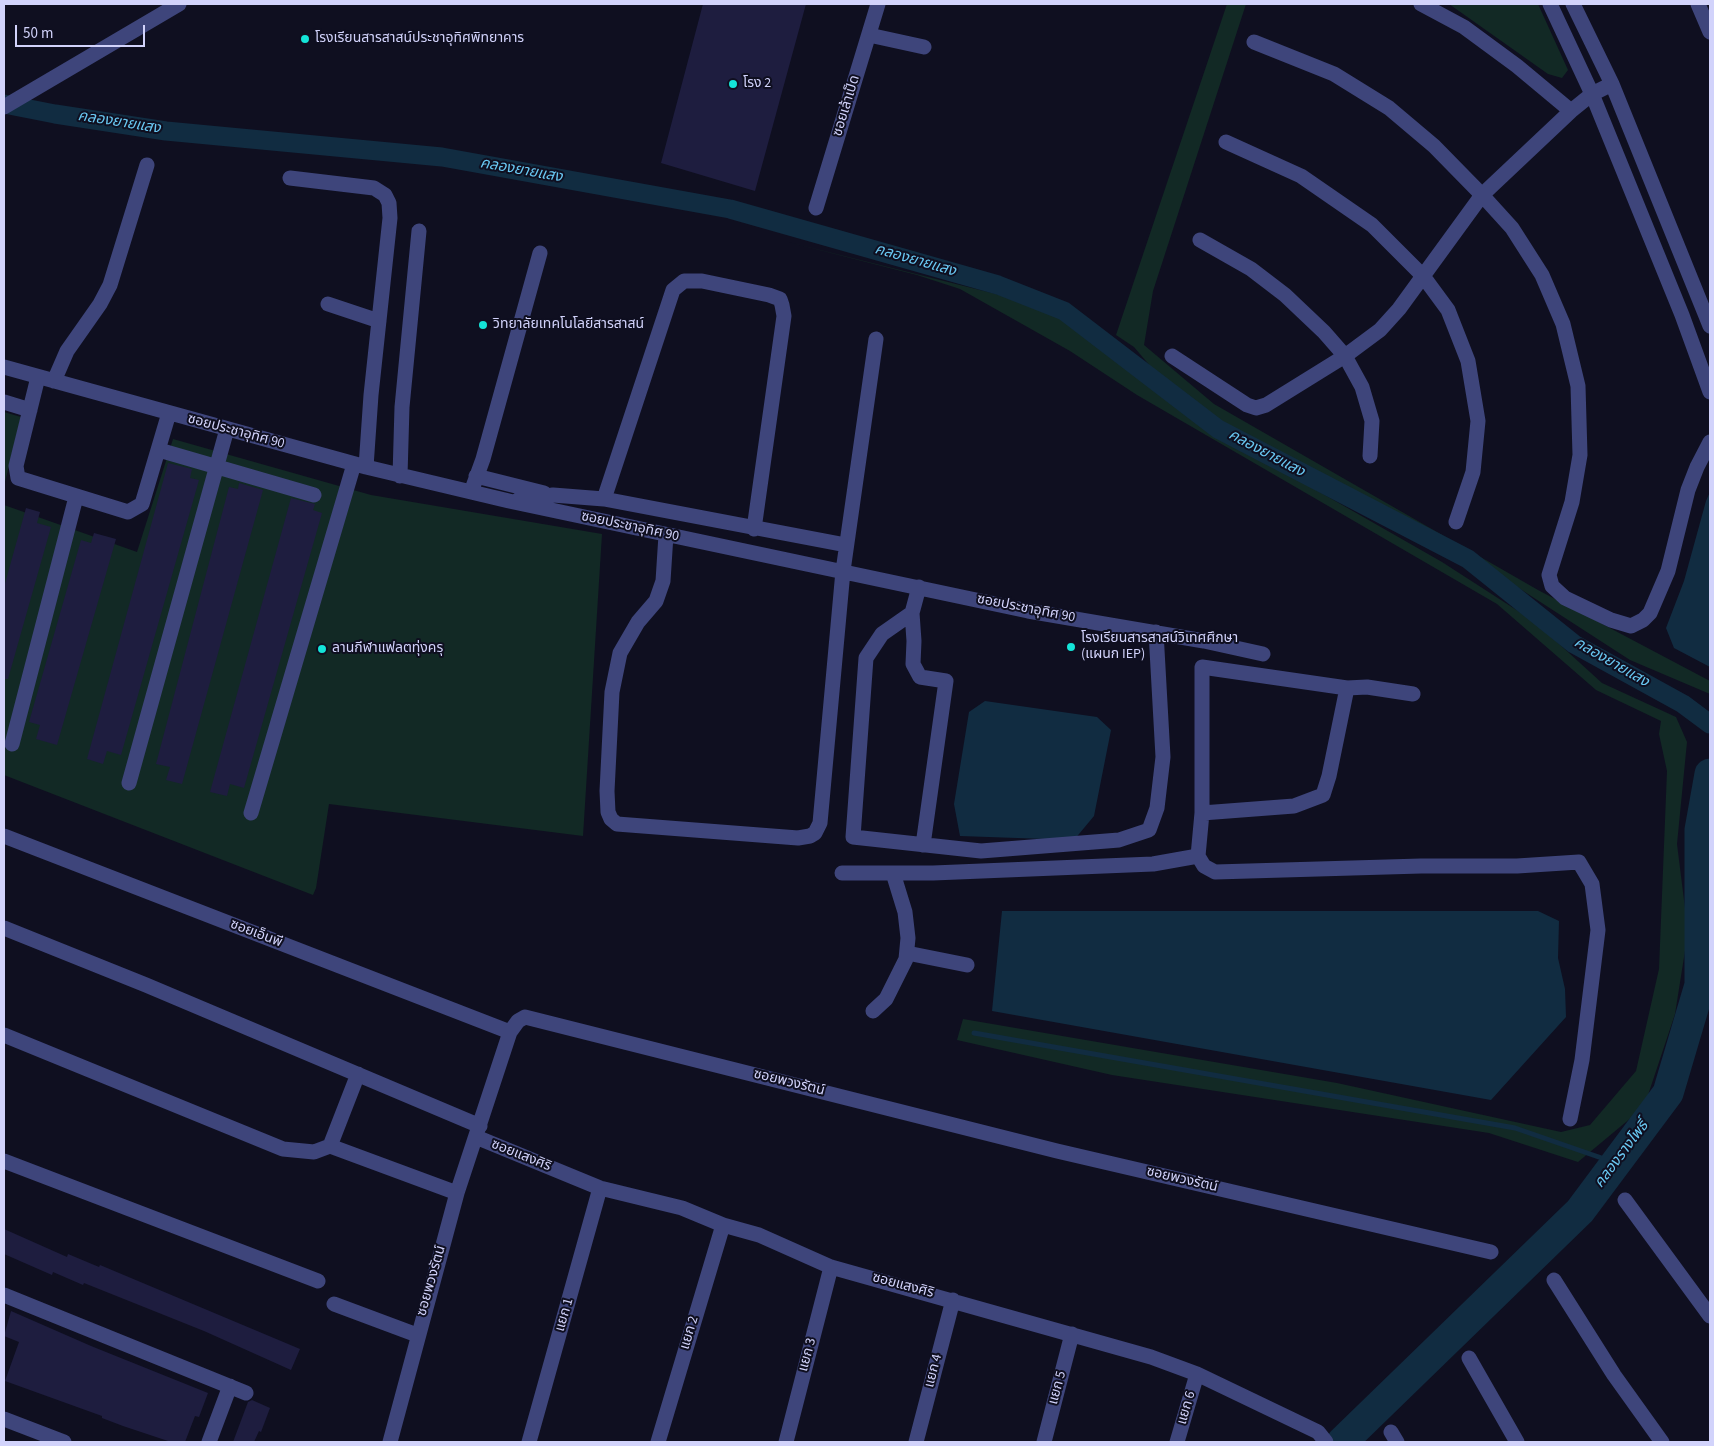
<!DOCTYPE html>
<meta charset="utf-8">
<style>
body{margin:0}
#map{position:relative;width:1714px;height:1446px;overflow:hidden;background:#0f0f20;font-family:"Source Sans 3",sans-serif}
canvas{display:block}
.frame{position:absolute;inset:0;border:5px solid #d2d3fb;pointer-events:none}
.scale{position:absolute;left:15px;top:25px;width:130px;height:22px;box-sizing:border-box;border:2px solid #d2d3fb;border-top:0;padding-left:6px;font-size:15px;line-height:18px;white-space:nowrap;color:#d2d3fb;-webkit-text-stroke:4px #0f0f20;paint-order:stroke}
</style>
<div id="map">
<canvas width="1714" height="1446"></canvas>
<div class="frame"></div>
<div class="scale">50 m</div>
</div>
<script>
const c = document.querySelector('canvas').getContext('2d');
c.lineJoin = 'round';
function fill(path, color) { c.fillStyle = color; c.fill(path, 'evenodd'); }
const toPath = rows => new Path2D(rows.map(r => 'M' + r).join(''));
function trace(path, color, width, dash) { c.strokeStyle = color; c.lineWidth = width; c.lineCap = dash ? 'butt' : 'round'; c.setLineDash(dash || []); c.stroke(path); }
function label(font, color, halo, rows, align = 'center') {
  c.font = font + ' "Source Sans 3","Noto Sans Thai",sans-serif'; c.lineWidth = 4; c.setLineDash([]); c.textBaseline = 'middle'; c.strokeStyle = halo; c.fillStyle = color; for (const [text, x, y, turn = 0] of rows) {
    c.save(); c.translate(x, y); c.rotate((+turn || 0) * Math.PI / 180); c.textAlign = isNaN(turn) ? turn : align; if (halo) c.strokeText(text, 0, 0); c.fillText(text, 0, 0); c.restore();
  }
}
const green = toPath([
 [1227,4,1246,4,1153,291,1144,345,1214,404,1538,590,1710,681,1710,694,1630,660,1494,572,1207,417,1157,374,1134,347,1116,335],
 [1449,4,1538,4,1568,70,1562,78,1548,74],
 [788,242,1032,303,1062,319,1225,438,1442,562,1535,622,1602,683,1676,717,1687,742,1677,844,1688,932,1675,1014,1644,1107,1578,1162,1489,1133,1112,1075,957,1040,963,1019,1337,1083,1561,1132,1590,1125,1636,1071,1659,969,1667,771,1659,734,1661,721,1596,690,1497,604,1137,395,1070,351,960,289,917,275],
 [4,412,21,417,4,486],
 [173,439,371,495,602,534,583,836,329,804,316,888,313,895,4,775,4,505,137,552]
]);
const water = toPath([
 [1710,492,1710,667,1674,648,1666,628,1684,581,1706,501],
 [985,701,1097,717,1111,730,1094,816,1074,840,960,836,954,804,969,712],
 [1002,911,1538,911,1559,921,1558,958,1565,989,1566,1017,1491,1100,992,1011]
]);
const stream = toPath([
 [974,1033,1515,1128,1616,1163]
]);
const canal = toPath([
 [4,104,55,114,166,131,442,157,730,209,998,285,1064,311,1218,429,1468,559,1574,644,1683,704,1710,724]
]);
const river = toPath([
 [1342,1442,1580,1211,1668,1093,1700,985,1700,830,1710,774]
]);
const building = toPath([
 [703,4,806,4,755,191,661,163],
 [168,463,192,469,190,478,199,480,121,755,107,751,103,764,87,759],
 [239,483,263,490,182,784,166,780,170,767,156,764,229,487,238,489],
 [291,498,315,504,313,510,322,513,244,788,230,784,227,796,210,792],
 [26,508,40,512,37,523,51,527,8,679,4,679,4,587],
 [94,533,116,539,57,745,36,739,40,725,29,722,81,540,91,543],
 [4,1229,67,1257,68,1254,99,1267,100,1265,300,1349,291,1370,204,1331,84,1283,83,1285,53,1272,52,1275,4,1254],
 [11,1311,91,1346,208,1393,199,1417,195,1416,185,1442,171,1442,123,1426,102,1418,102,1416,5,1381,19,1342,4,1336],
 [252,1400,270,1408,261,1432,259,1431,254,1442,233,1442,248,1402]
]);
const minor = toPath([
 [1421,4,1464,27,1517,66,1571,111],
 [1550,4,1592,94,1682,315,1710,392],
 [1573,4,1612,84,1710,326],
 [1698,4,1710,32],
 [869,35,924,47],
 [1254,42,1334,74,1389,108,1434,146,1482,195,1512,228,1542,275,1563,324,1578,386,1580,455,1572,502,1549,575,1552,586,1565,598,1611,620,1631,626,1643,620,1650,613,1668,571,1688,490,1697,467,1710,442],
 [4,107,179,4],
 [1226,142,1301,176,1372,225,1423,276,1448,310,1468,361,1478,421,1473,472,1456,522],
 [290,178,374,188,385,195,389,203,390,218,371,395,366,467],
 [816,208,878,4],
 [1200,240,1251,269,1285,295,1324,332,1345,356,1362,387,1372,421,1370,456],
 [328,304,379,321],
 [1172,356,1247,405,1256,408,1266,405,1345,356,1380,330,1399,309,1482,195,1571,111,1592,94,1612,84],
 [4,367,366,467,509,501,1028,611,1204,641,1263,654],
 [38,377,16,466,18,478,128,512,142,504,169,413],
 [54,381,67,351,100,304,110,285,147,165],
 [4,402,30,410],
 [159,450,314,495],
 [400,476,402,407,419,231],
 [476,476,544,493],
 [471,492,483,459,540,253],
 [604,499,846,545],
 [518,500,553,495,604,499,673,290,684,281,702,281,769,295,780,299,782,305,784,316,754,529],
 [666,535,663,581,656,601,638,622,620,653,612,692,607,791,608,812,611,819,617,824,798,838,810,836,815,833,820,823,843,571,876,339],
 [919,587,912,613,882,634,866,658,853,837,981,851,1119,840,1149,830,1157,808,1163,757,1156,632],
 [912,613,914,641,913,664,920,677,946,681,923,845],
 [1347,688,1367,687,1413,694],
 [12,744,76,497],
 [129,783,227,429],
 [251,813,354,464],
 [1202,813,1294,806,1323,795,1329,776,1347,688,1202,667,1202,813,1198,856,1204,866,1215,872,1421,866,1517,866,1579,862,1592,884,1598,930,1582,1060,1570,1119],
 [4,836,510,1032],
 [842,873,933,873,1153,864,1198,856],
 [4,928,146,985,480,1126],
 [907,953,967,965],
 [873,1011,886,999,906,959,908,938,905,912,893,873],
 [4,1035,283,1149,314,1152,330,1146],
 [358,1074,330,1146,457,1193],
 [476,1137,600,1188,682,1208,723,1225,759,1235,831,1267,1151,1357,1197,1374,1318,1432,1326,1442],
 [4,1161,318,1281],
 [1625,1200,1710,1316],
 [1554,1280,1614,1375,1662,1442],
 [4,1295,246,1393],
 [334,1304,417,1335],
 [1469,1358,1517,1442],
 [4,1419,64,1442],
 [1391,1432,1397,1442],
 [209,1442,230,1386],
 [390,1442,457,1193,510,1032,518,1021,525,1017,1057,1151,1491,1252],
 [529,1442,600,1188],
 [658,1442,723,1225],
 [786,1442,831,1267],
 [916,1442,953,1300],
 [1044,1442,1072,1334],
 [1177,1442,1197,1374]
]);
const markers = [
 [305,39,5,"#14e4d8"],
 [733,84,5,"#14e4d8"],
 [483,325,5,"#14e4d8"],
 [1071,647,5,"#14e4d8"],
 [322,649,5,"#14e4d8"]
];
const poiNames = [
 ["โรงเรียนสารสาสน์ประชาอุทิศพิทยาคาร",315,39],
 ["โรง 2",743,84],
 ["วิทยาลัยเทคโนโลยีสารสาสน์",493,325],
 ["โรงเรียนสารสาสน์วิเทศศึกษา",1081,639],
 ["(แผนก IEP)",1081,655],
 ["ลานกีฬาแฟลตทุ่งครุ",332,649]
];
const streetNames = [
 ["ซอยเล้าเป็ด",847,106,-73],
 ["ซอยประชาอุทิศ 90",236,432,15],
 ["ซอยประชาอุทิศ 90",630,527,12],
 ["ซอยประชาอุทิศ 90",1026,609,11],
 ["ซอยเอ็นพี",256,934,21],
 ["ซอยพวงรัตน์",789,1083,14],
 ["ซอยแสงศิริ",521,1156,22],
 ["ซอยพวงรัตน์",1182,1180,13],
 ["ซอยพวงรัตน์",432,1281,-74],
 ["ซอยแสงศิริ",903,1286,15],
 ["แยก 1",565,1315,-74],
 ["แยก 2",690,1333,-73],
 ["แยก 3",808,1355,-75],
 ["แยก 4",934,1371,-76],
 ["แยก 5",1058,1388,-75],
 ["แยก 6",1187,1408,-74]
];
const waterNames = [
 ["คลองยายแสง",119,123,9],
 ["คลองยายแสง",521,171,10],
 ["คลองยายแสง",915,261,16],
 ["คลองยายแสง",1266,454,28],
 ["คลองยายแสง",1611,663,30],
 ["คลองรางโพธิ์",1622,1155,-53]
];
fill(green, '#122925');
fill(water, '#112c41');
trace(stream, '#112c41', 5);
trace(canal, '#112c41', 19);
trace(river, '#112c41', 31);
fill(building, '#1e1d3f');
trace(minor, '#3e457b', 15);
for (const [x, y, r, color] of markers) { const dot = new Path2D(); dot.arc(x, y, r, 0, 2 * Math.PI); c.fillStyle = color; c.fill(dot); trace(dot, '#0f0f20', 2); }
label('14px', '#d2d3fb', '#0f0f20', poiNames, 'left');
label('14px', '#d2d3fb', '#0f0f20', streetNames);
label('italic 15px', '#69c8f2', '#0f0f20', waterNames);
</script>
